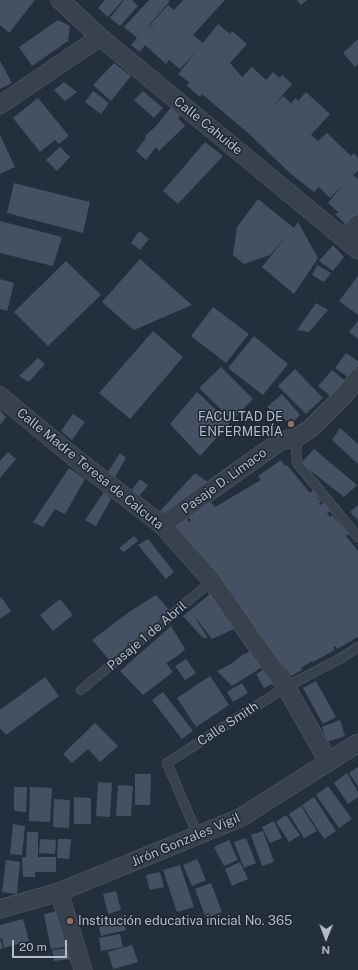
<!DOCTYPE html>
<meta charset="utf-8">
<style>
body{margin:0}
#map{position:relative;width:358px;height:970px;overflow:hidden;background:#242f3e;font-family:"Public Sans",sans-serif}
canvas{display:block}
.north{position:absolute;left:306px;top:918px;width:40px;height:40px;-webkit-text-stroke:3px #1d2633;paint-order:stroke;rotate:181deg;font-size:11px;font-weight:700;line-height:16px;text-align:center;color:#b4bcc9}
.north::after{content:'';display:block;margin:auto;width:14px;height:18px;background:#b4bcc9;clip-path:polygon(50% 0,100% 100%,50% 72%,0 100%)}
.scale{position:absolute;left:12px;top:940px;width:55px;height:18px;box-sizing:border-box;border:2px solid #b4bcc9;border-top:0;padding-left:5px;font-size:12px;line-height:14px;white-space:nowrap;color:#b4bcc9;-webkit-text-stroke:3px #1d2633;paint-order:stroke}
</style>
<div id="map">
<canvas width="358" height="970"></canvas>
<div class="north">N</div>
<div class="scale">20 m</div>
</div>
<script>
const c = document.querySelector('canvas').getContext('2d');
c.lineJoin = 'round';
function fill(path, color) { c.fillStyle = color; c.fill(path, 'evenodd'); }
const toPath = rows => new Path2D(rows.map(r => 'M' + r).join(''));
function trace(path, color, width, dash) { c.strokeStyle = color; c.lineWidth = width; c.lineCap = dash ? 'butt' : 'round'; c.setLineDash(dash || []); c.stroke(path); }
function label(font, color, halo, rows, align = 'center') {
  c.font = font + ' "Public Sans",sans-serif'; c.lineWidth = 3; c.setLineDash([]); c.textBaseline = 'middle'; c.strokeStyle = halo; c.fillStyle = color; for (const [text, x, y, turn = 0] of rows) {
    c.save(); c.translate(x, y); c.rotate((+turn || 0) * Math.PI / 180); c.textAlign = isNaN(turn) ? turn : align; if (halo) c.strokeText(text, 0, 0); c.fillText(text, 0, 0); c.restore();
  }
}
const building = toPath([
 [0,0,35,0,9,33,0,25],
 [105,0,123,0,108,17,98,8],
 [124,0,132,0,138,6,120,26,110,18],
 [149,0,168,0,170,1,149,25,156,32,150,25,168,5,174,10,183,0,225,0,193,35,203,43,218,24,230,34,232,31,247,44,230,63,242,77,252,67,266,80,273,72,280,78,282,75,292,84,274,105,283,96,291,103,296,98,298,101,306,92,330,114,311,135,318,141,327,133,351,156,354,153,358,158,358,171,353,175,358,179,358,214,346,225,335,214,339,213,328,203,342,186,330,198,319,187,314,192,291,174,249,134,202,94,200,97,186,85,190,83,178,74,197,50,180,69,169,60,166,64,145,45,140,52,131,45,137,38,124,27],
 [297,0,307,0,301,5],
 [58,20,70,26,68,41,32,66,19,47],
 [358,39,358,64,355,67,343,53],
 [0,61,12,83,0,89],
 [114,63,131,76,111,101,93,85],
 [64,82,77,92,65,101,54,90],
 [93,91,109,103,101,114,85,102],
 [143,91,163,108,154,118,134,100],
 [38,98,69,136,59,144,55,140,40,152,13,118],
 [171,107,180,116,178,118,185,126,159,151,156,147,146,160,136,151,146,138,145,136,157,125],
 [0,135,15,167,0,174],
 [205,142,223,156,178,204,163,191],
 [60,147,70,157,57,171,46,160],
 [14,183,90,202,83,233,7,213],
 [258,199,294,228,298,222,318,258,294,294,262,267,288,234,270,255,244,264,233,255,237,227],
 [0,221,62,237,53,266,0,253],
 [139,231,149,239,140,250,131,243],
 [333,245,344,257,333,271,319,261],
 [140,259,192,305,134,330,102,302],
 [66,261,101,295,48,346,14,312],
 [317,265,331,273,324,282,312,275],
 [358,276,358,315,339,301],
 [0,279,14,283,7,311,0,309],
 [316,303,328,310,309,332,297,330],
 [213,307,249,334,226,363,191,336],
 [358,321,358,339,349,332],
 [153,331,183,357,130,419,99,393],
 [254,336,288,364,263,395,228,368],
 [346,353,358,361,358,366,349,378,335,368],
 [38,358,45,364,29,382,19,376],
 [221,367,253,399,232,420,199,388],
 [295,369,323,398,306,414,278,386],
 [332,370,348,383,334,399,318,386],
 [197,392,230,423,200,456,170,424],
 [282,394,300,415,291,424,267,407],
 [0,410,6,417,0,425],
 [73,414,85,422,72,440,61,431],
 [340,428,358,444,358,464,332,440],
 [314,449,357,485,344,497,301,463],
 [8,452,16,459,0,478,0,461],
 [120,453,126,458,115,477,108,472],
 [281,460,285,466,287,465,310,493,313,490,321,502,319,503,320,505,324,503,330,511,327,513,330,517,332,515,340,524,337,526,340,524,349,534,346,536,358,551,358,637,337,649,335,646,333,647,335,650,313,662,312,661,301,668,302,670,291,676,190,544,170,527,185,516,189,522,191,520,186,514,210,501,215,507,261,480,258,476],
 [69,468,85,479,65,514,55,509,43,527,33,522],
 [195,473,209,483,168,517,160,511],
 [140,479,148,485,135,502,129,493],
 [104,492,111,499,96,526,85,520],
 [358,505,358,520,350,512],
 [134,536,138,541,124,552,119,548],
 [148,539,174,572,166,579,138,545],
 [215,590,240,626,212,639,192,613,208,638,203,638,183,616],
 [156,595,170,611,111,662,92,640,129,612],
 [1,597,11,611,0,619,0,598],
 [60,599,73,615,53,631,40,615],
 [171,626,185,649,179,655,166,663,173,672,143,695,120,671],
 [256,649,267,664,232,686,217,671,231,664,242,655],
 [186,659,196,673,185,680,175,666],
 [268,667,276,682,264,688,256,674],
 [210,676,229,705,196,727,177,698],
 [45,677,59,696,6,735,0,728,0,710],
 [316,681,336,717,323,724,303,688],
 [242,683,248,693,233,702,227,692],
 [163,692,193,731,182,739,152,700],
 [340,720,345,736,327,742,322,727],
 [95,723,118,746,100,762,88,749,72,763,63,754],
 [358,767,358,786,349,773],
 [347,773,358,792,358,797,348,804,334,783],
 [135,774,151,774,150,805,135,805],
 [98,782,112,783,110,817,96,816],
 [118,785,133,786,131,816,116,816],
 [328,786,352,819,339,828,316,795],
 [14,787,27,787,26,812,14,811],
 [30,787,52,788,50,822,29,821],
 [74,797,91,798,91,824,74,824],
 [314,797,336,831,324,839,302,805],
 [54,799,70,800,69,828,53,827],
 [301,806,317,831,304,838,289,814],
 [286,815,300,835,289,842,276,822],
 [274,821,282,838,270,843,262,827],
 [13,824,25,826,22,855,10,854],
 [263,831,274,862,262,866,251,835],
 [27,832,38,832,38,857,56,857,56,872,35,872,35,877,23,877,22,857,26,857],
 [246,838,256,863,244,868,234,842],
 [40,839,56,840,55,854,39,853],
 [58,839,71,839,69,859,57,858],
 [229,840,238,860,224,866,214,847],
 [197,859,206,880,192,886,183,865],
 [6,860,20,862,17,894,2,892],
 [240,862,248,879,232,886,225,869],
 [180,865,194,907,177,912,163,870],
 [160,872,164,887,150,890,146,875],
 [211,883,222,912,206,918,195,889],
 [116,891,121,910,108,914,103,894],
 [64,910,71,946,51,949,44,914],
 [122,916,126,930,101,936,98,922],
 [23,919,29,941,4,948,2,938,0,938,0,925],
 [120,934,123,947,101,951,99,938],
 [0,939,3,948,0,949],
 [132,945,138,962,113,969,108,952],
 [70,948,71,959,54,961,52,950]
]);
const lane = toPath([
 [299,436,296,450,297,463,358,537],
 [81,690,212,581],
 [198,836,167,763,286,687,343,657,358,647]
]);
const street = toPath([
 [60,0,100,37,358,250],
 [0,105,100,37],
 [344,238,358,224],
 [0,396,80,462,162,525,212,581,241,623,286,687,328,761],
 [162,525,279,442,299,436,311,428,346,393,358,378],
 [59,892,83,970],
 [0,909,59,892,240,818,358,743]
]);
const markers = [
 [291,424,4,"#8d6e63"],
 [70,921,4,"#8d6e63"]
];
const streetNames = [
 ["Calle Cahuide",208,126,39],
 ["Calle Madre Teresa de Calcuta",90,469,39],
 ["Pasaje D. Limaco",224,481,-36],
 ["Pasaje 1 de Abril",147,636,-40],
 ["Calle Smith",228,724,-33],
 ["Jirón Gonzales Vigil",186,840,-23]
];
const poiNames = [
 ["FACULTAD DE",283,417],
 ["ENFERMERÍA",283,432],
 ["Institución educativa inicial No. 365",78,921,"left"]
];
fill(building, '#455162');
trace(lane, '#565f6c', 10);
trace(street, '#565f6c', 19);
trace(lane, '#38414e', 9);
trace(street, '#38414e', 18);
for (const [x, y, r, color] of markers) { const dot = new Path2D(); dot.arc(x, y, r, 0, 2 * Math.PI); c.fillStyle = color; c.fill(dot); trace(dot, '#1d2633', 1.5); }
label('13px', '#b4bcc9', '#1d2633', streetNames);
label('13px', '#b4bcc9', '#1d2633', poiNames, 'right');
</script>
